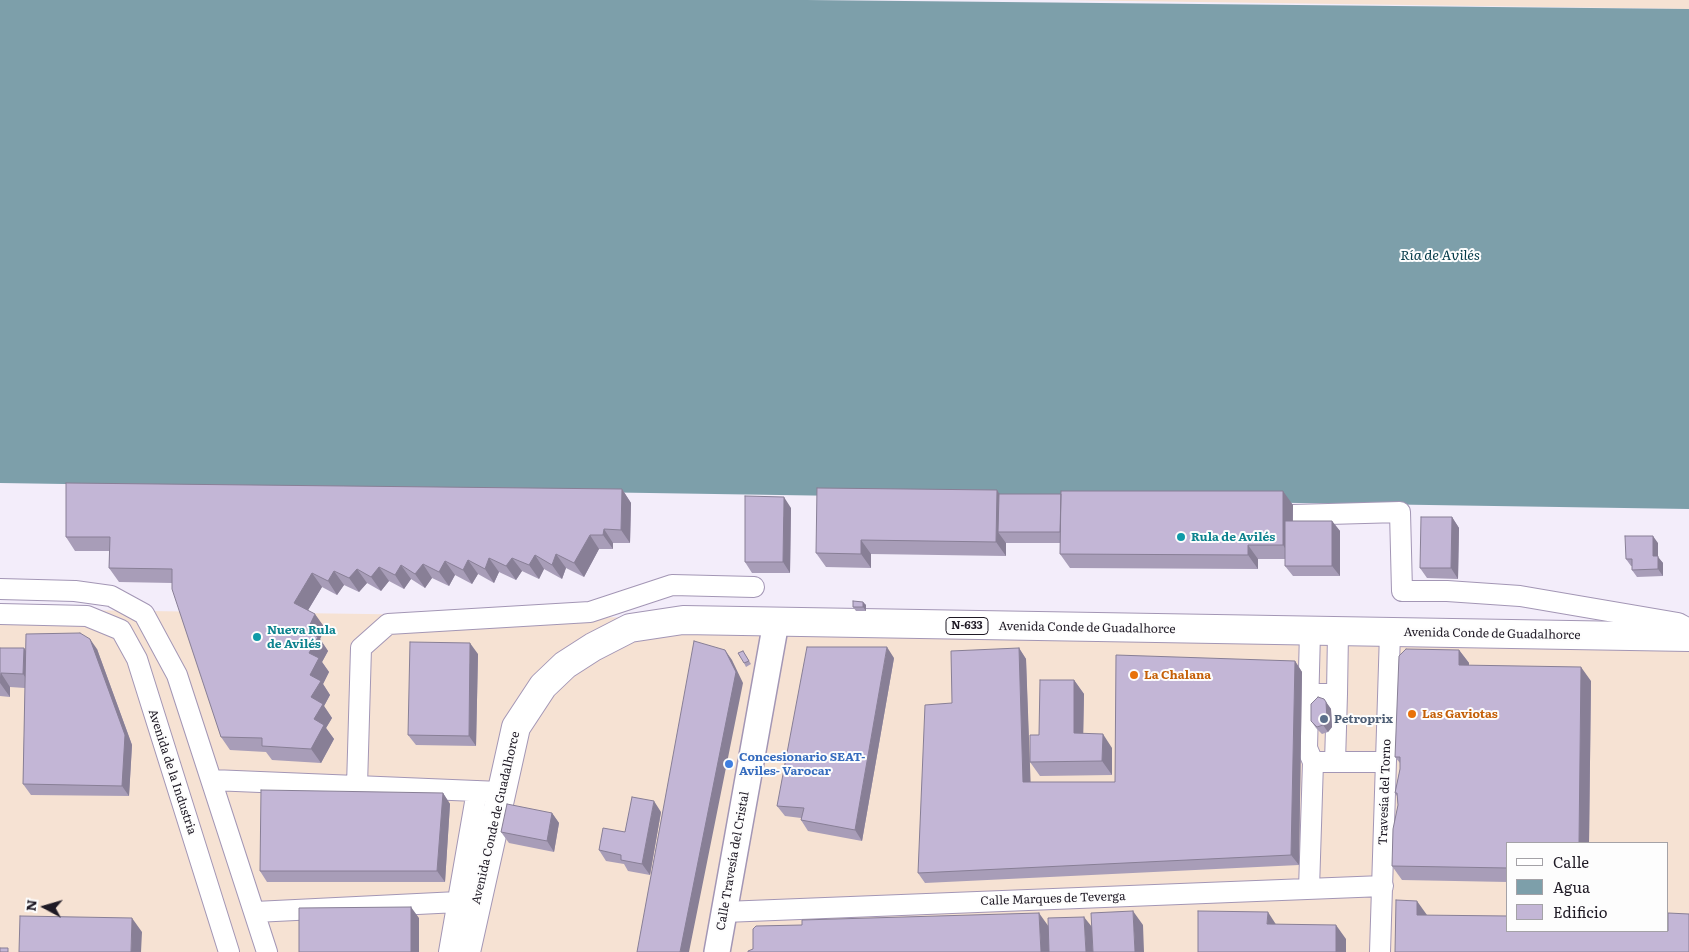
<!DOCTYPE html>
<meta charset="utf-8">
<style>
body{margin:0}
#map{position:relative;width:1689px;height:952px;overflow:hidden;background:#f3edfa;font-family:Literata,serif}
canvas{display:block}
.legend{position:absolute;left:1506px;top:842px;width:162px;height:90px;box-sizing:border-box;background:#fdfdfd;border:1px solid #a4a2a7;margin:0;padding:6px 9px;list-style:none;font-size:15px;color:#1f1a25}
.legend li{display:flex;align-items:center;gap:10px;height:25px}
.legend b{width:25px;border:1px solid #a4a2a7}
.north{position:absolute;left:20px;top:882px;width:50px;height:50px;-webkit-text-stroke:4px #fdfdfd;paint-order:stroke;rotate:276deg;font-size:14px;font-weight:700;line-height:20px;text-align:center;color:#1f1a25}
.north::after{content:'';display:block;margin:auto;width:18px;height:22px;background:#1f1a25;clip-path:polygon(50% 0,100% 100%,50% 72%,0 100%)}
</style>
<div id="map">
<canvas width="1689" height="952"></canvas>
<ul class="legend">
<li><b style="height:6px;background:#fff"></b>Calle</li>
<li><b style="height:14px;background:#7d9faa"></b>Agua</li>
<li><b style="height:14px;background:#c3b6d6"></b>Edificio</li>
</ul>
<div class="north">N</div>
</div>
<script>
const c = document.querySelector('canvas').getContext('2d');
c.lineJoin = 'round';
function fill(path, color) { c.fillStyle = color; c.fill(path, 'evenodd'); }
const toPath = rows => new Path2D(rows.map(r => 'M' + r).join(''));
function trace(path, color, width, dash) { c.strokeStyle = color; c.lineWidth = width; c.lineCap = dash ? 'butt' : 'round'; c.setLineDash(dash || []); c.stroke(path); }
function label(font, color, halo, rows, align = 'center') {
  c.font = font + ' Literata,serif'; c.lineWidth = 4; c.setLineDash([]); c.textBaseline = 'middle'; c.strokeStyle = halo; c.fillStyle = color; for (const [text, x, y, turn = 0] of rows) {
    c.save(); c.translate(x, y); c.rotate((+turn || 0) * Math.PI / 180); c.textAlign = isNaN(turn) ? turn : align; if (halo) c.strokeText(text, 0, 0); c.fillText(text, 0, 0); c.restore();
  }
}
const industrial = toPath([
 [1058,0,1689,0,1689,9],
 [0,609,1689,632,1689,952,0,952],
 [1508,843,1668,843,1668,931,1508,931]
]);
const water = toPath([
 [0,0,807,0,1689,9,1689,509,0,483]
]);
const minor = toPath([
 [1293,515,1400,512,1402,591,1447,591,1520,596,1678,623,1689,629],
 [0,589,75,591,111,596,144,614,177,675,267,952],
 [0,614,87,616,121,630,137,659,229,952],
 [1308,694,1337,694,1338,632],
 [1313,762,1386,762],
 [1335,762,1337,694],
 [212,780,500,792],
 [357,786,361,648,388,624,590,612,672,585,754,587],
 [1309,889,1313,762,1307,748,1310,632],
 [255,912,458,902],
 [724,912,1383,886],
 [449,952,477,791],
 [1380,952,1390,633]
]);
const major = toPath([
 [717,952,776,622]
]);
const highway = toPath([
 [466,952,516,727,543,686,565,665,593,647,630,628,683,620,1689,637]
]);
const wall = toPath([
 [622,489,631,503,630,543,613,543,613,549,599,549,584,577,566,568,562,579,544,569,539,579,522,571,516,580,499,572,494,583,478,574,472,584,455,575,449,586,432,578,425,588,411,579,404,589,389,581,381,591,367,583,359,592,344,585,337,595,322,587,308,610,325,628,320,639,328,651,322,662,329,672,323,684,330,695,324,706,332,718,326,728,334,739,321,763,272,760,266,752,230,750,221,737,172,583,119,582,109,568,109,551,75,551,66,537],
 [997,490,999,494,1293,505,1293,521,1332,521,1340,531,1340,576,1293,576,1285,566,1285,559,1258,559,1258,569,1070,568,1060,554,1060,543,1006,543,1006,556,871,554,871,568,826,567,816,553],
 [791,508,790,573,752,573,745,562],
 [1452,517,1459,528,1458,579,1427,578,1420,568],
 [1658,543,1658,557,1663,563,1663,576,1637,577,1632,570,1632,566,1631,566,1626,559],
 [863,602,866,605,866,611,856,611,853,607],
 [0,648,24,648,26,652,97,649,132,745,129,796,31,795,23,784,25,688,10,687,10,697,0,696],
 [1019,648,1026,659,1030,782,1115,782,1295,661,1302,672,1299,865,925,883,918,873,952,703],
 [1459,650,1469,663,1469,666,1591,681,1589,843,1508,843,1508,882,1402,880,1392,866,1398,805,1397,796,1395,793,1400,769,1400,763,1395,757],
 [743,651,751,664,746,667,744,663],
 [478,654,476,746,416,745,408,735],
 [894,658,862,841,808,831,801,820,801,818,785,816,777,806],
 [1074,680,1084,694,1083,734,1112,748,1112,775,1040,776,1030,762,1039,735],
 [1324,699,1331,709,1332,727,1328,732,1322,734,1316,728,1311,721],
 [443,793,450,804,445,882,267,882,260,871],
 [661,812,650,875,628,871,624,864,606,861,599,850,625,832],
 [552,813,559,823,554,852,509,843,501,832]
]);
const shadedWall = toPath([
 [622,489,631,503,630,543,621,530],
 [997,490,1006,504,998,532,1006,543,1006,556,996,542],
 [1283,491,1293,505,1292,559,1283,545],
 [784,497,791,508,790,573,783,562],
 [1452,517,1459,528,1458,579,1451,568],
 [1332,521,1340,531,1340,576,1332,566],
 [604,529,613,543,613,549,603,535],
 [590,535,599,549,584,577,574,563],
 [1653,536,1658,543,1658,557,1663,563,1663,576,1658,569,1653,556],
 [861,540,871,554,871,568,861,554],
 [1248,545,1258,559,1258,569,1248,555],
 [556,554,566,568,562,579,552,565],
 [535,555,544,569,539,579,529,565],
 [489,558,499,572,494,583,485,569],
 [512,558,522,571,516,580,506,566],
 [468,560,478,574,472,584,463,570],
 [445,561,455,575,449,586,439,572],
 [423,564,432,578,425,588,415,574],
 [401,565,411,579,404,589,395,575],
 [379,567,389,581,381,591,371,577],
 [357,569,367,583,359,592,349,578],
 [334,571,344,585,337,595,328,581],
 [312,573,322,587,304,617,294,603],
 [863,602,866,605,866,611,863,607],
 [315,614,325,628,320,639,328,651,322,662,329,672,323,684,330,695,324,706,332,718,326,728,334,739,321,763,311,749,314,719,311,697,307,631],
 [90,639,97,649,132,745,129,796,122,786],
 [470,643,478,654,476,746,469,736],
 [887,647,894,658,862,841,855,830],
 [24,648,33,662,33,688,23,674],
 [1019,648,1026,659,1031,792,1023,782],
 [725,650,732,660,743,683,689,952,680,952],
 [1459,650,1469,663,1469,679,1459,665],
 [1295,661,1302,672,1299,865,1291,855],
 [1581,667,1591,681,1589,843,1579,843],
 [1,673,10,687,10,697,0,683],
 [1074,680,1084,694,1083,747,1074,733],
 [1326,702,1331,709,1332,727,1328,732,1323,725],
 [1103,734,1112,748,1112,775,1102,761],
 [443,793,450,804,445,882,437,871],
 [654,801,661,812,650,875,642,864],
 [552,813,559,823,554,852,547,841],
 [1417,901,1427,915,1417,915],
 [411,907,419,918,419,952,411,952],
 [1133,911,1143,925,1144,952,1135,952],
 [1268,912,1277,926,1267,924],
 [1039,913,1049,927,1050,952,1041,952],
 [1084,917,1092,927,1093,952,1086,952],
 [132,918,142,932,141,952,131,952],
 [1336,925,1346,939,1346,952,1336,952]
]);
const building = toPath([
 [66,483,622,489,621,530,604,529,603,535,590,535,574,563,556,554,552,565,535,555,529,565,512,558,506,566,489,558,485,569,468,560,463,570,445,561,439,572,423,564,415,574,401,565,395,575,379,567,371,577,357,569,349,578,334,571,328,581,312,573,294,603,315,614,307,631,318,637,309,653,319,658,310,675,321,681,311,697,323,704,314,719,324,725,311,749,262,746,262,738,221,737,172,589,172,569,109,568,110,537,66,537,66,483],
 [817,488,997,490,996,542,861,540,861,554,816,553,817,488],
 [1061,491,1283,491,1283,545,1248,545,1248,555,1060,554,1061,491],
 [999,494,1061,494,1060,532,998,532,999,494],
 [745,496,784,497,783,562,745,562,745,496],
 [1421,517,1452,517,1451,568,1420,568,1421,517],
 [1285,521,1332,521,1332,566,1285,566,1285,521],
 [1625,536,1653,536,1653,556,1658,556,1658,569,1632,570,1632,559,1626,559,1625,536],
 [853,601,863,602,863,607,853,607,853,601],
 [80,633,90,639,125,735,122,786,23,784,26,634,80,633],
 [694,641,725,650,736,672,680,952,637,952,694,641],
 [410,642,470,643,469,736,408,735,410,642],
 [807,647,887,647,855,830,801,820,804,808,777,806,807,647],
 [0,648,24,648,23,674,1,673,0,683,0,648],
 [1019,648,1023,782,1115,782,1116,655,1295,661,1291,855,918,873,925,705,952,703,951,651,1019,648],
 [1406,649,1459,650,1459,665,1581,667,1579,843,1508,843,1508,868,1392,866,1393,829,1398,805,1397,793,1395,793,1400,769,1400,757,1395,757,1399,656,1406,649],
 [743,651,749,661,744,663,738,653,743,651],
 [1040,680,1074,680,1074,733,1103,734,1102,761,1030,762,1030,735,1039,735,1040,680],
 [1318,697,1324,699,1326,702,1327,720,1323,725,1317,727,1311,721,1311,704,1318,697],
 [261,790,443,793,437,871,260,871,261,790],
 [632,797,654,801,642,864,621,860,621,855,599,850,603,828,625,832,632,797],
 [507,804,552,813,547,841,501,832,507,804],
 [1396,900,1417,901,1417,915,1508,916,1508,931,1668,931,1668,913,1689,914,1689,952,1395,952,1396,900],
 [411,907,411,952,299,952,299,908,411,907],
 [1133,911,1135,952,1093,952,1091,913,1133,911],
 [1198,911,1268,912,1267,924,1336,925,1336,952,1198,952,1198,911],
 [1039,913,1041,952,748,952,748,951,753,949,753,929,756,926,802,925,802,920,1039,913],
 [20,916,132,918,131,952,19,952,20,916],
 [1084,917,1086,952,1049,952,1048,918,1084,917],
 [0,948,8,948,8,952,0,952,0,948]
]);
const markers = [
 [1181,537,5,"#0f9aa8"],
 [257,637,5,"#0f9aa8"],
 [1134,675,5,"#e8710a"],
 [1412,714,5,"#e8710a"],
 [1324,719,5,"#5c6f8a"],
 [729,764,5,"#3f7fe0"]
];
const shields = [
 [967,626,42]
];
const shieldNames = [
 ["N-633",967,626]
];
const cultureNames = [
 ["Rula de Avilés",1191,537],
 ["Nueva Rula",267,630],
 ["de Avilés",267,644]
];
const streetNames = [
 ["Avenida Conde de Guadalhorce",1087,628,1],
 ["Avenida Conde de Guadalhorce",1492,634,1],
 ["Avenida de la Industria",172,772,72],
 ["Travesía del Torno",1385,792,-88],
 ["Avenida Conde de Guadalhorce",496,818,-77],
 ["Calle Travesía del Cristal",733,861,-80],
 ["Calle Marques de Teverga",1053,899,-2]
];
const foodNames = [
 ["La Chalana",1144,675],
 ["Las Gaviotas",1422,714]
];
const serviceNames = [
 ["Petroprix",1334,719]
];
const shopNames = [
 ["Concesionario SEAT-",739,757],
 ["Aviles- Varocar",739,771]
];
const waterNames = [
 ["Ría de Avilés",1440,256]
];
fill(industrial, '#f6e2d3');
fill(water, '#7d9faa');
trace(minor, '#a396b5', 22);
trace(major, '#a396b5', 28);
trace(highway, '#a396b5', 30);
trace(minor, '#fff', 20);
trace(major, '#fff', 25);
trace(highway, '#fff', 28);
fill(wall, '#a89db8');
fill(shadedWall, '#887f96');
fill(building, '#c3b6d6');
trace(building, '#887f96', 1);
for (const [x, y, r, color] of markers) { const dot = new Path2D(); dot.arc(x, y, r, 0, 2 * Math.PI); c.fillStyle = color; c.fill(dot); trace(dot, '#fdfdfd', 2); }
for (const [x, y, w] of shields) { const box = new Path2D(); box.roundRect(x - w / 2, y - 8.5, w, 17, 4); c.fillStyle = '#fdfdfd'; c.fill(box); trace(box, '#1f1a25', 1); }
label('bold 11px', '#1f1a25', null, shieldNames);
label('bold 12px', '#0d838f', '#fdfdfd', cultureNames, 'left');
label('12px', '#1f1a25', '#fdfdfd', streetNames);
label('bold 12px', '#c56008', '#fdfdfd', foodNames, 'left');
label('bold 12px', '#4e5e75', '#fdfdfd', serviceNames, 'left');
label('bold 12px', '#366cbe', '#fdfdfd', shopNames, 'left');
label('italic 14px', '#033947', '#fdfdfd', waterNames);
</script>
